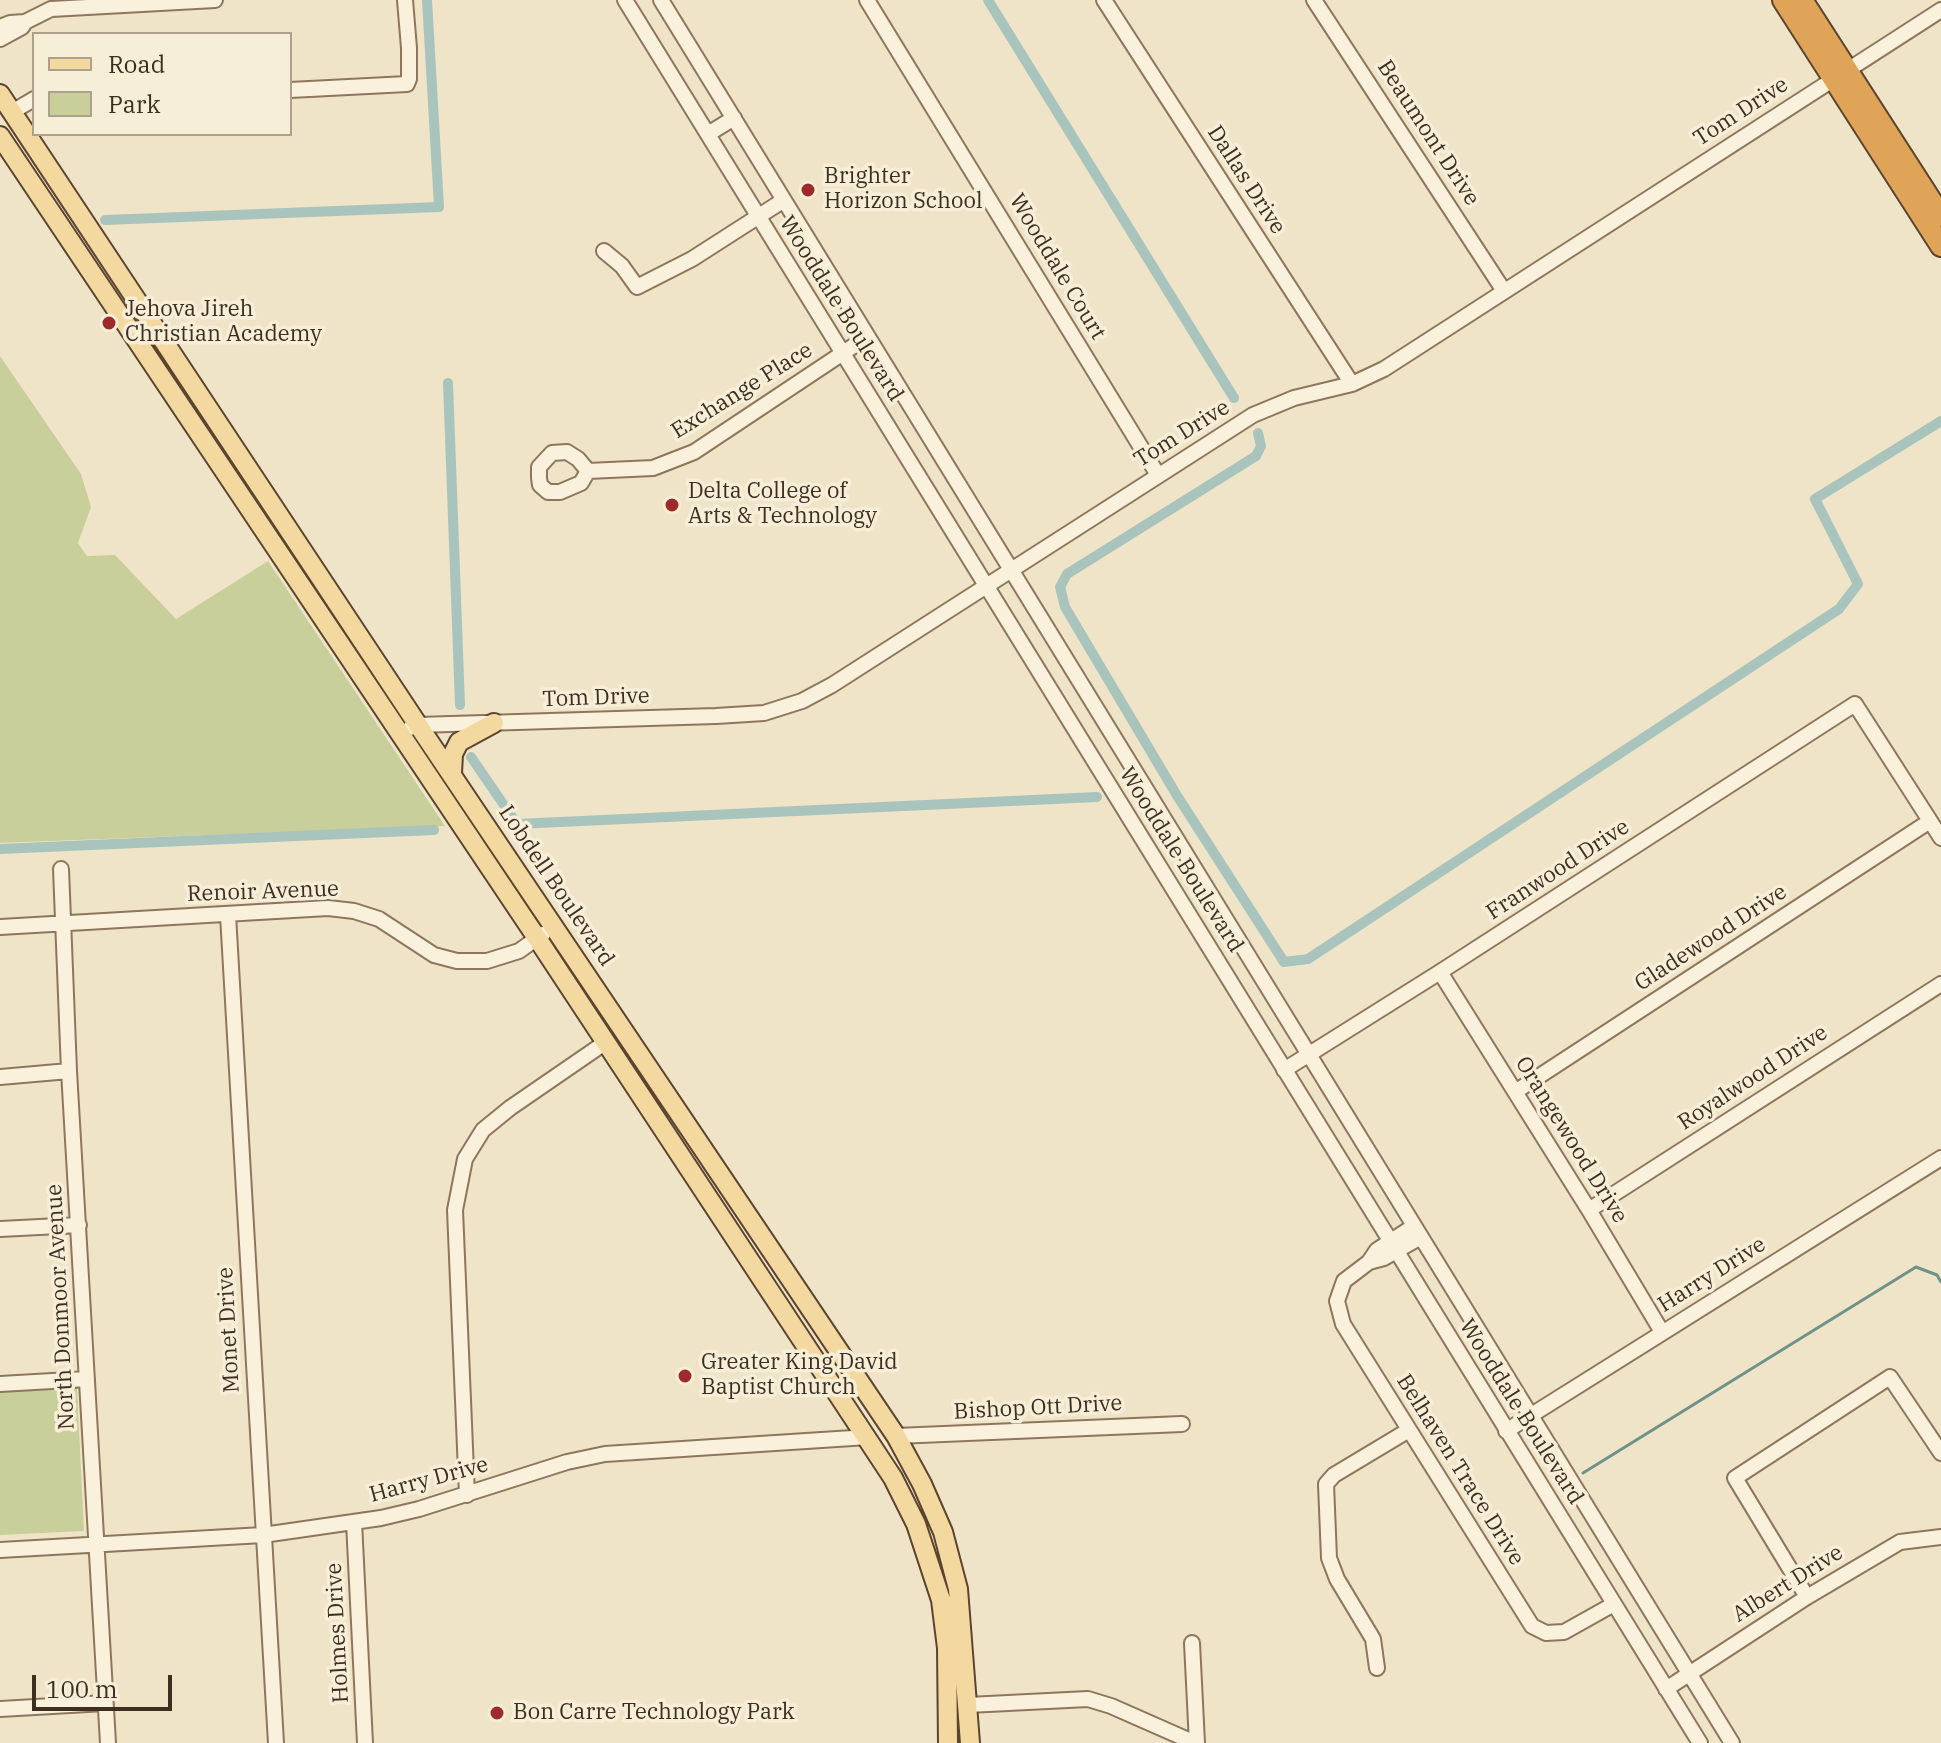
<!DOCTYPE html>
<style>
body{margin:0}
#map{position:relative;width:1941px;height:1743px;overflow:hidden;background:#f0e4c8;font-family:"IBM Plex Serif",serif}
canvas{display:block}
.legend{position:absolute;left:32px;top:32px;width:260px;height:104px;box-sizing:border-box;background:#f7eed8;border:2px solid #ada18e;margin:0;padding:10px 14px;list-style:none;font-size:24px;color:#3d2e20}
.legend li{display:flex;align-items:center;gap:16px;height:40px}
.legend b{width:40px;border:2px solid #ada18e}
.scale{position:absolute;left:32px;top:1675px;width:140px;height:36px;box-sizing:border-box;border:4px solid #3d2e20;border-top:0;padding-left:10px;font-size:24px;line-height:28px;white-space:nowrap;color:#3d2e20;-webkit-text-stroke:6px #f7eed8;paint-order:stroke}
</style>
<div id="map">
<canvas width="1941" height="1743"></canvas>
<ul class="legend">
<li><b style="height:10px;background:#f3d9a0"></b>Road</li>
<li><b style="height:22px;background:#c9cf9b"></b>Park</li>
</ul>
<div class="scale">100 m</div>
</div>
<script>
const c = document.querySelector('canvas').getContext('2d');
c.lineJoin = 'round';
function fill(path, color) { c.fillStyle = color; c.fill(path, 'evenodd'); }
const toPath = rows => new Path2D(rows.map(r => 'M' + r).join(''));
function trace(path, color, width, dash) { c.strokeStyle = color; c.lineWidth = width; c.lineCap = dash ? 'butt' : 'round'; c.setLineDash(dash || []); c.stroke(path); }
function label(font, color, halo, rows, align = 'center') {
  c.font = font + ' "IBM Plex Serif",serif'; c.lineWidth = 7; c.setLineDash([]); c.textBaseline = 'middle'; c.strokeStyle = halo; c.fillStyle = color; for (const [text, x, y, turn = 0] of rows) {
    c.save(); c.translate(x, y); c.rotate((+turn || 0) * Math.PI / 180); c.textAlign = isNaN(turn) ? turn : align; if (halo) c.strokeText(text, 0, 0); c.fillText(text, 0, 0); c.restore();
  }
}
const green = toPath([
 [0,356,81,474,91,507,78,543,87,556,115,555,176,619,268,561,445,826,0,843],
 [77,1388,84,1531,0,1535,0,1392]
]);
const stream = toPath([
 [1583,1473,1916,1267,1937,1275,1941,1282]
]);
const canal = toPath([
 [988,0,1234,398],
 [105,220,439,207,427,0],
 [448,383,460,705],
 [1258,433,1261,446,1256,456,1067,574,1060,587,1065,607,1176,794,1284,962,1308,959,1839,609,1858,584,1815,499,1941,421],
 [471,757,517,824,1097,797],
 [0,849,434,830]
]);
const minor = toPath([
 [625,0,1700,1743],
 [661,0,1732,1743],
 [867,0,1158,475],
 [1104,0,1352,384],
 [1314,0,1504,291],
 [25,22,51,9,215,0],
 [0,27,10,23,25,22,22,27,0,39],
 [290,90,407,84,409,79,409,48,405,0],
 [12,112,34,99],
 [708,134,734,118],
 [604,251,622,266,637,287,692,259,784,200],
 [588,471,578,459,567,452,552,453,539,467,539,478,540,485,548,492,560,492,581,483,588,471,653,468,694,452,867,337],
 [410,728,418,725,716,716,764,713,802,701,832,685,1253,415,1294,398,1352,384,1384,369,1941,10],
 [61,869,69,1071,108,1743],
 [228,915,276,1743],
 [0,927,328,908,354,911,379,919,434,955,457,961,487,961,519,951,543,934],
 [1440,972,1589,1210,1662,1332],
 [1284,1070,1440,972,1855,704,1941,838],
 [0,1077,69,1071],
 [1515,1092,1930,821],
 [1589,1210,1941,984],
 [0,1229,79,1225],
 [1421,1237,1384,1258,1369,1262,1344,1281,1337,1301,1343,1324,1532,1626,1546,1633,1564,1632,1614,1604],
 [1369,1262,1377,1250,1414,1226],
 [0,1384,87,1379],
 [1506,1431,1941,1158],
 [896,1436,1182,1424],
 [467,1495,455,1210,465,1159,483,1130,510,1108,606,1042],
 [354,1522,365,1743],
 [0,1550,263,1535,381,1518,419,1509,567,1462,605,1454,868,1437],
 [1807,1597,1735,1478,1890,1377,1941,1453],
 [1192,1643,1197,1743],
 [1377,1668,1373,1639,1337,1579,1329,1558,1326,1484,1334,1475,1409,1430],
 [1666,1689,1807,1597,1900,1542,1941,1537],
 [968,1705,1088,1699,1111,1706,1195,1743],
 [0,1709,105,1703]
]);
const major = toPath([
 [0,94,418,725,896,1436,922,1484,943,1532,958,1589,970,1743],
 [0,136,537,938,893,1478,916,1524,941,1600,947,1648,948,1743],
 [452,773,453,754,459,742,494,723]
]);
const highway = toPath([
 [1783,0,1941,246],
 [1802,0,1941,216]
]);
const markers = [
 [808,190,8,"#9e2a2b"],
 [109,323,8,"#9e2a2b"],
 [672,505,8,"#9e2a2b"],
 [685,1376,8,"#9e2a2b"],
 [497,1713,8,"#9e2a2b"]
];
const streetNames = [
 ["Tom Drive",1741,112,-33],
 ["Beaumont Drive",1428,133,57],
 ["Dallas Drive",1246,180,57],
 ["Wooddale Court",1057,267,59],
 ["Wooddale Boulevard",841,309,58],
 ["Exchange Place",742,391,-32],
 ["Tom Drive",1182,434,-32],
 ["Tom Drive",596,698,-2],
 ["Wooddale Boulevard",1181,860,58],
 ["Franwood Drive",1558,870,-33],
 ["Lobdell Boulevard",556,886,56],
 ["Renoir Avenue",263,892,-2],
 ["Gladewood Drive",1711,938,-33],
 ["Royalwood Drive",1753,1078,-33],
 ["Orangewood Drive",1571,1140,58],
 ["Harry Drive",1712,1275,-32],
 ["North Donmoor Avenue",61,1307,-93],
 ["Monet Drive",229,1330,-93],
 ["Bishop Ott Drive",1038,1408,-3],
 ["Wooddale Boulevard",1521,1412,58],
 ["Belhaven Trace Drive",1460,1470,58],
 ["Harry Drive",429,1480,-15],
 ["Albert Drive",1788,1584,-32],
 ["Holmes Drive",338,1633,-93]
];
const poiNames = [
 ["Brighter",824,177],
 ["Horizon School",824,202],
 ["Jehova Jireh",125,310],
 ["Christian Academy",125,335],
 ["Delta College of",688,492],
 ["Arts & Technology",688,517],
 ["Greater King David",701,1363],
 ["Baptist Church",701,1388],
 ["Bon Carre Technology Park",513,1713]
];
fill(green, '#c9cf9b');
trace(stream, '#6f938a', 3);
trace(canal, '#a9c4bc', 10);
trace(minor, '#8d765c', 18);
trace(major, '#5b4430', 22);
trace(highway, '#5b4430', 24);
trace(minor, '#faf1dc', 14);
trace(major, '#f3d9a0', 18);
trace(highway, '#e0a458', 20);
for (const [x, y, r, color] of markers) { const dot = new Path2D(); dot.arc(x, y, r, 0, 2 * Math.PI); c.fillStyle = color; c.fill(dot); trace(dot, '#f7eed8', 3); }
label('22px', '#3d2e20', '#f7eed8', streetNames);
label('22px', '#3d2e20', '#f7eed8', poiNames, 'left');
</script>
